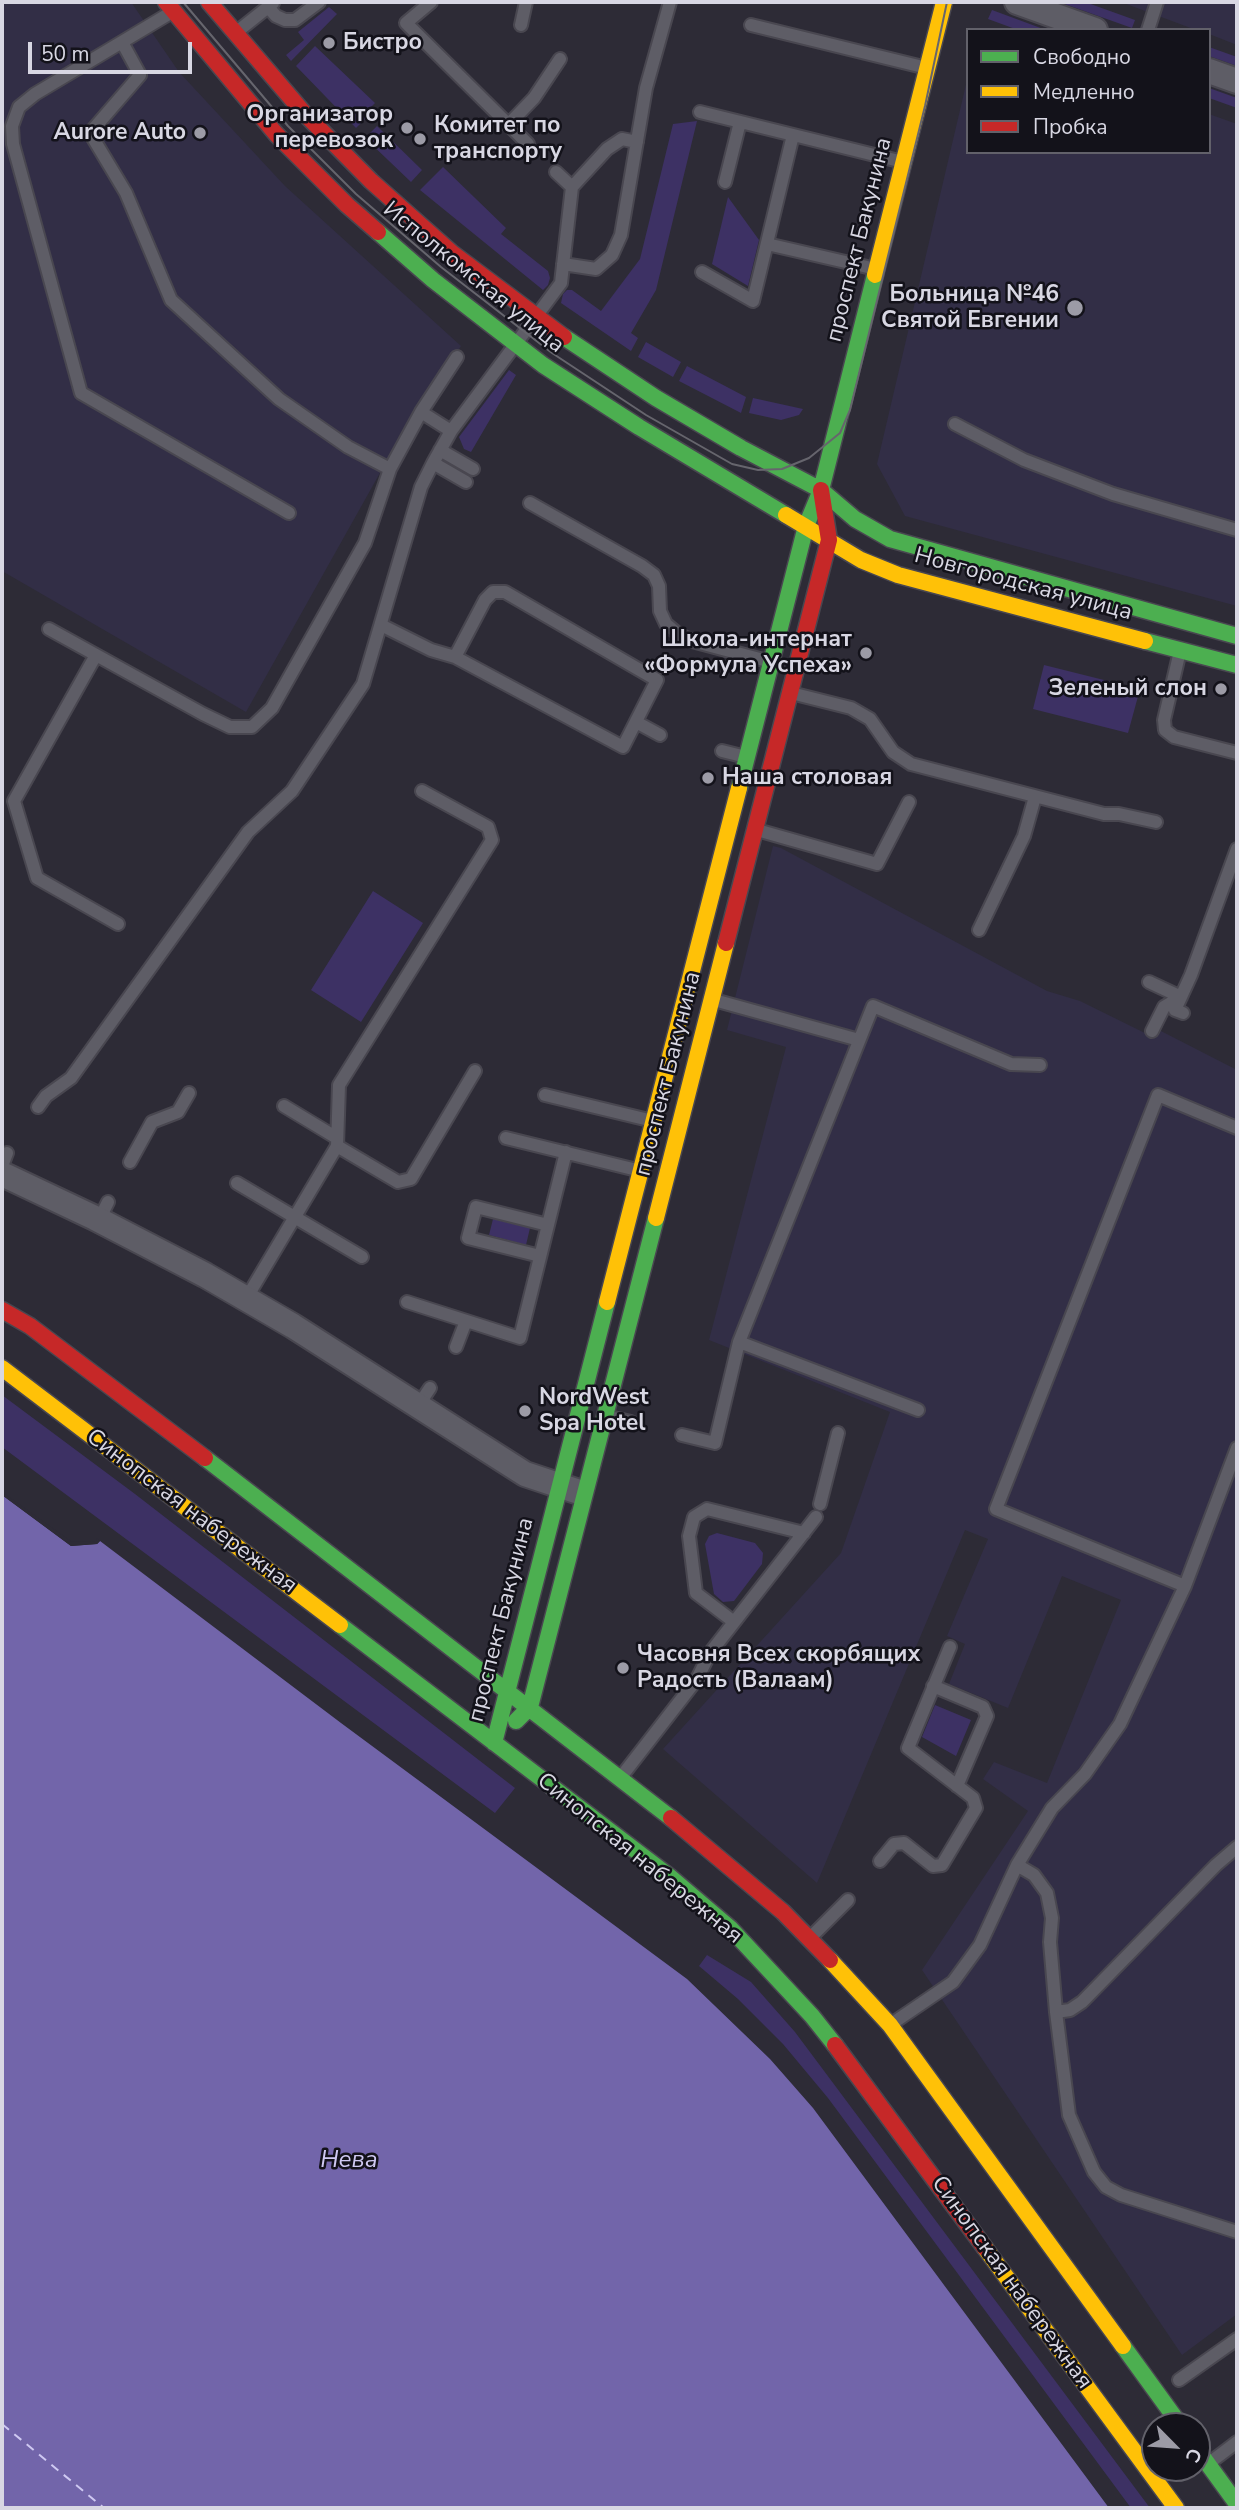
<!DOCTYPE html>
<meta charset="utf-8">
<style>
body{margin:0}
#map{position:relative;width:1239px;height:2510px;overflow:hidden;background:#2d2b36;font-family:"Nunito Sans",sans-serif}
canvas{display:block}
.frame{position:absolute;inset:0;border:4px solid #d8d7e3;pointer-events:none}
.legend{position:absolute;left:966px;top:28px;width:245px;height:126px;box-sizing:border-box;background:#13121a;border:2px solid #62616a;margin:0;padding:9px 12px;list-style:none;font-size:21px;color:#d8d7e3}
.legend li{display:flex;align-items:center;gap:14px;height:35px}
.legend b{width:35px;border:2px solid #62616a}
.north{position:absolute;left:1141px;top:2412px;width:70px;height:70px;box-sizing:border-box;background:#13121a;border:2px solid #62616a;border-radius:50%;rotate:115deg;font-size:19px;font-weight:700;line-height:28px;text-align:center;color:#d8d7e3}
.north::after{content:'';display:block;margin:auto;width:24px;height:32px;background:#9c9ba6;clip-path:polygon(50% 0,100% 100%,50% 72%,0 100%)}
.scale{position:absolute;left:28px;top:42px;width:164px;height:32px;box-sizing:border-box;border:4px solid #d8d7e3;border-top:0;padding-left:9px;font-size:21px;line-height:24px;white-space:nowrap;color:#d8d7e3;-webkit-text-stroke:5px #13121a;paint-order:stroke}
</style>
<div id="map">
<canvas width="1239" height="2510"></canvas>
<div class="frame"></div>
<ul class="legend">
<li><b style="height:9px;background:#4caf50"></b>Свободно</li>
<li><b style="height:9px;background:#ffc107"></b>Медленно</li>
<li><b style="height:9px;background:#c62828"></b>Пробка</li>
</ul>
<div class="north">С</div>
<div class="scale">50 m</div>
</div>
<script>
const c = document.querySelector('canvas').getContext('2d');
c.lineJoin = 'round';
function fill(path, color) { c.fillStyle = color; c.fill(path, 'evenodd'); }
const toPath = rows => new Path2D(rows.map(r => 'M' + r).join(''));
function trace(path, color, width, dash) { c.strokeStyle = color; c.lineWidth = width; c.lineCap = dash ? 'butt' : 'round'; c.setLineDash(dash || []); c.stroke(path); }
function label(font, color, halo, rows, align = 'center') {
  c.font = font + ' "Nunito Sans",sans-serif'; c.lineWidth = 5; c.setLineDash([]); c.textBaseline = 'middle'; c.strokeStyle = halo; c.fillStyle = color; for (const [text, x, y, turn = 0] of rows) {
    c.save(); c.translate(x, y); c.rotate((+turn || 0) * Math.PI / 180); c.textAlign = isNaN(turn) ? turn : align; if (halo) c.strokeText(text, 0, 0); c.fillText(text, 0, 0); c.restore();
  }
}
const built = toPath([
 [2,2,131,2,179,72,285,186,461,346,390,455,246,712,2,571],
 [1121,2,1237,2,1237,45,1209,34,1209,30,1196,30],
 [968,76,968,152,1209,152,1209,114,1237,124,1237,606,905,516,877,464],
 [773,846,781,848,1047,991,1080,1001,1155,1038,1159,1030,1237,1070,1237,2314,1182,2355,922,1970,1028,1811,983,1779,994,1762,1047,1783,1121,1600,1062,1576,1008,1708,949,1684,965,1644,947,1636,988,1539,965,1530,817,1883,663,1749,841,1553,890,1412,709,1340,786,1047,727,1030]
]);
const green = toPath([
 [1059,2,1085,2,1135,20,1132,28],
 [329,7,337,14,291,61,286,55,304,40,298,32],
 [992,10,1046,30,1018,30,988,19],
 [315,46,375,103,370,108,373,111,356,128,296,66],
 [1209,47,1237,57,1237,66,1209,56],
 [1209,88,1237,98,1237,108,1209,98],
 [697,121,656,290,631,333,638,338,631,351,561,303,563,294,567,290,572,290,601,311,640,259,673,124],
 [377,126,422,170,411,182,365,138],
 [443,167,506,228,501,234,548,271,550,278,548,285,543,290,420,190],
 [728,197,759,240,748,286,712,264],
 [646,342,681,362,673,377,638,357],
 [687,366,746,397,741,413,679,381],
 [509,370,516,375,471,452,464,449,459,437],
 [753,398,803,409,799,415,781,420,749,413],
 [1044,665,1140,689,1128,733,1033,709],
 [373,891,423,923,361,1022,311,990],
 [493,1219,530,1228,526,1245,489,1235],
 [2,1395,135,1494,515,1788,495,1813,2,1447],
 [717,1533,755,1543,763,1553,762,1564,734,1601,723,1602,714,1594,705,1544,709,1536],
 [935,1705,971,1720,956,1756,922,1737],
 [707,1955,751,1982,795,2032,1150,2508,1131,2508,828,2098,783,2044,738,1999,699,1966]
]);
const water = toPath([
 [2,1495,71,1546,97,1544,100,1541,341,1723,687,1979,770,2059,813,2108,1109,2508,2,2508]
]);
const pier = toPath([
 [2,1492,72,1542,96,1541,97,1538,100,1541,97,1544,71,1546,2,1495]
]);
const ferry = toPath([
 [2,1498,3,1496,2,1499],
 [2,2424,104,2508]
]);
const lane = toPath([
 [431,2,406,23,528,144],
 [268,7,276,16,285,20,295,20,319,2],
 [172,12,35,94,19,107,12,126,13,144,81,393,289,513],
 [521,25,526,2],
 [751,25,927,68],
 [1148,30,1157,2],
 [238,31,273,3],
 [122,42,140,75,90,133,126,193,171,300,279,399,348,447,390,469],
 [700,112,903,162],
 [508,125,534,98,560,59],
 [556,172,572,187],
 [725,182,740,122],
 [767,244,876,269],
 [563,264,596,269,612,255,621,235,646,88,670,2],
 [702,272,753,301,793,135],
 [421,412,451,431],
 [955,424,1024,460,1113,494,1237,530],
 [440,450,473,469],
 [433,463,466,482],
 [530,503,642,566,654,575,659,586,660,611,666,624,678,634,692,641,771,662],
 [381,625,431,650,455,657,623,747,657,680,505,592,493,592,485,600,455,657],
 [49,629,203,714,230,727,252,727,272,708,365,543,390,469,421,412,457,357],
 [1180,651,1164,720,1165,730,1174,737,1237,753],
 [96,655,14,801,37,878,118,924],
 [791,693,851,708,870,719,893,752,911,764,1104,814,1119,814,1156,822],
 [636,722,660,735],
 [722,751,746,757],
 [757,830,877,864,909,802],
 [979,930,1024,836,1035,797],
 [1149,982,1181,997,1164,1007,1152,1031],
 [714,1000,859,1040],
 [1183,1013,1175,1010,1191,975,1237,849],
 [545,1095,653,1121],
 [284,1106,337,1138],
 [38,1107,46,1096,71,1078,248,832,292,791,363,684,421,487,433,463,451,431,561,283,572,187,607,149,622,139,637,142],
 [506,1138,641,1171],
 [337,1146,398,1182,411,1179,475,1071],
 [130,1162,152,1122,178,1112,189,1093],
 [2,1166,7,1153],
 [237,1183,362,1257],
 [99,1220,108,1202],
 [540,1256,468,1238,476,1207,548,1225],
 [246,1299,337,1146,339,1085,492,840,488,827,422,791],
 [407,1302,520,1338,566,1152],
 [739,1342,918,1410],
 [456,1347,466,1321],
 [418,1406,430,1388],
 [605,1416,631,1422],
 [682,1435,715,1443,739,1342,873,1006,1011,1064,1040,1065],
 [820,1504,838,1433],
 [1185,1586,996,1509,1158,1095,1237,1128],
 [734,1622,696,1593,689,1536,694,1517,707,1509,804,1533],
 [933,1686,983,1707,987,1716,957,1786],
 [621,1777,697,1679,710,1653,816,1517],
 [880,1861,894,1844,904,1843,933,1866,942,1865,976,1808,973,1798,908,1748,950,1647],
 [1017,1865,1034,1875,1047,1893,1052,1918,1050,1942,1056,2012,1069,2115,1094,2172,1106,2187,1121,2195,1237,2232],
 [811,1937,848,1900],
 [1056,2012,1070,2010,1082,2002,1216,1865,1237,1847],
 [890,2025,953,1982,980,1945,1017,1865,1052,1808,1085,1774,1120,1724,1185,1586,1237,1448],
 [1179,2380,1237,2339],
 [1208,2464,1237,2442]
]);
const street = toPath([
 [1017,2,1095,30],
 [1209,71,1237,81],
 [2,1174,95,1218,205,1275,293,1326,525,1474,576,1491]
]);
const fast = toPath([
 [378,232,433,280,543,365,639,427,786,515],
 [564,337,656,398,741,448,821,490,855,519,890,539,1237,636],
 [1145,641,1237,665],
 [739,788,806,526,821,490,875,275],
 [205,1458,671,1818],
 [340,1625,669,1876,730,1928,812,2016,835,2045],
 [516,1721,530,1707,656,1218],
 [494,1743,607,1302],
 [1123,2346,1181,2426],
 [1197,2449,1237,2504]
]);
const slow = toPath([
 [875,275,944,2],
 [786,515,861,560,898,575,1145,641],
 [656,1218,726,943],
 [607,1302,739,788],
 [2,1368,340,1625],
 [830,1960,890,2025,1123,2346],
 [985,2248,1176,2508]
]);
const jam = toPath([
 [166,2,276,134,347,205,378,232],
 [209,2,303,112,371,181,452,253,564,337],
 [726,943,829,540,821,490],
 [2,1310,30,1326,205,1458],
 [671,1818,783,1912,830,1960],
 [835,2045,985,2248]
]);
const tram = toPath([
 [183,2,288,126,356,194,441,267,552,353,646,415,732,464,758,470,782,469,809,458,840,433,850,410,925,106,947,2]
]);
const markers = [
 [329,43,7,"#9c9ba6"],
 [407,128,7,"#9c9ba6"],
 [200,133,7,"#9c9ba6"],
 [420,139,7,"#9c9ba6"],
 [1075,308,9,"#9c9ba6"],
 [866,653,7,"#9c9ba6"],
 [1221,689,7,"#9c9ba6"],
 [708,778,7,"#9c9ba6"],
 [525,1411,7,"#9c9ba6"],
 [623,1668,7,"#9c9ba6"]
];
const poiNames = [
 ["Бистро",343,43],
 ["Организатор",393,115,"right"],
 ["перевозок",393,141,"right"],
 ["Комитет по",434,126],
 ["транспорту",434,152],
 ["Aurore Auto",186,133,"right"],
 ["Больница №46",1059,295,"right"],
 ["Святой Евгении",1059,321,"right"],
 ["Школа-интернат",852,640,"right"],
 ["«Формула Успеха»",852,666,"right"],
 ["Зеленый слон",1207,689,"right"],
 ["Наша столовая",722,778],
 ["NordWest",539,1398],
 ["Spa Hotel",539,1424],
 ["Часовня Всех скорбящих",637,1655],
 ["Радость (Валаам)",637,1681]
];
const streetNames = [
 ["проспект Бакунина",860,240,-76],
 ["Исполкомская улица",473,278,39],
 ["Новгородская улица",1023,585,15],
 ["проспект Бакунина",669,1074,-76],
 ["Синопская набережная",191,1512,37],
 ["проспект Бакунина",502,1620,-76],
 ["Синопская набережная",639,1859,39],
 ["Синопская набережная",1011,2283,54]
];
const waterNames = [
 ["Нева",349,2161]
];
fill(built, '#322e46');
fill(green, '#3d3164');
fill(water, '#7265aa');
fill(pier, '#2d2b36');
trace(ferry, '#cfc9f2', 2, [9, 7]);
trace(lane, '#494750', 16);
trace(street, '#494750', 28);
trace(fast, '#494750', 19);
trace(slow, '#494750', 19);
trace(jam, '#494750', 19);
trace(lane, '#5e5d66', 12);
trace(street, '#5e5d66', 24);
trace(fast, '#4caf50', 16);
trace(slow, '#ffc107', 16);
trace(jam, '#c62828', 16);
trace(tram, '#66656d', 2);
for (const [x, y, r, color] of markers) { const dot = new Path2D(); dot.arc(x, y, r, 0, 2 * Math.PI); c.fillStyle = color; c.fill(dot); trace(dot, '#13121a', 2.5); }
label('bold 23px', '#d8d7e3', '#13121a', poiNames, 'left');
label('23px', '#d8d7e3', '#13121a', streetNames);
label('italic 24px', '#cfc9f2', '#13121a', waterNames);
</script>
